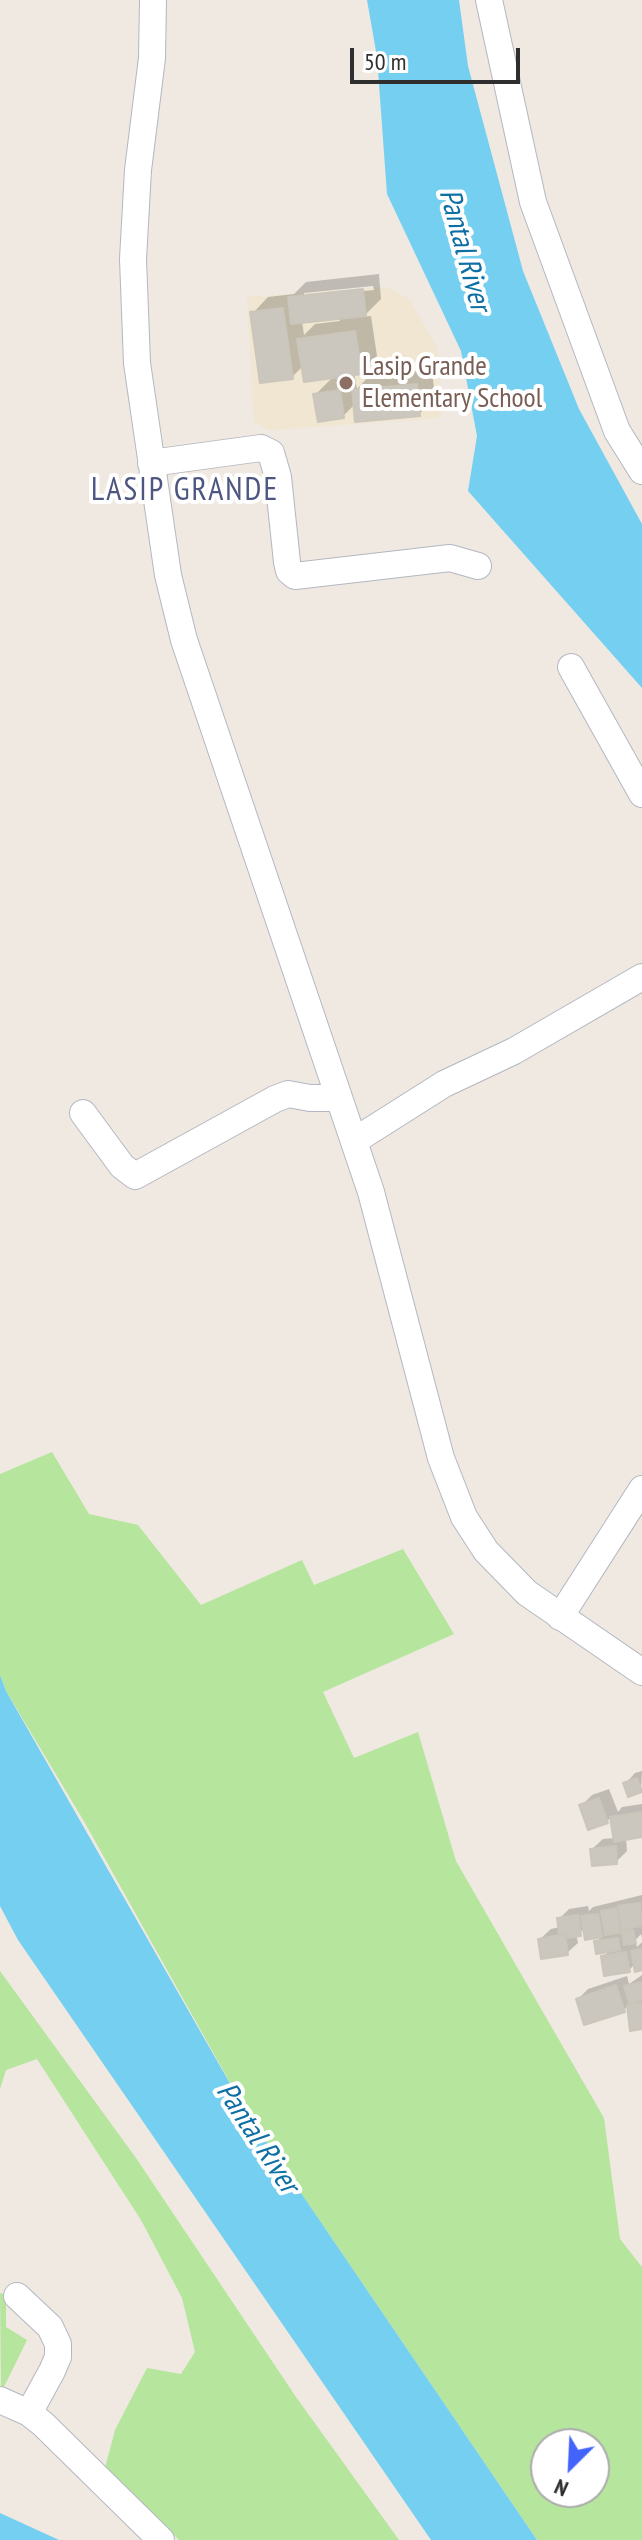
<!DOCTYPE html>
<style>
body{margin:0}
#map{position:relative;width:642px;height:2540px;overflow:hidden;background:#efe9e1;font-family:"PT Sans Narrow",sans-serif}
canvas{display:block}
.north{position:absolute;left:530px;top:2428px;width:80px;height:80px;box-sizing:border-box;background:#fff;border:2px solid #ababab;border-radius:50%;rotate:204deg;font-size:22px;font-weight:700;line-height:32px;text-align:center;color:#2e2e2e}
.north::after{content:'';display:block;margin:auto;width:28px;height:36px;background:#4264fb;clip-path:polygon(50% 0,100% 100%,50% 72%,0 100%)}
.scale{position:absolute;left:350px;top:48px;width:170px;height:36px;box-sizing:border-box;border:4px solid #2e2e2e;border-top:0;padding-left:10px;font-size:24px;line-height:28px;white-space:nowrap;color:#2e2e2e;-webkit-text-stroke:6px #fff;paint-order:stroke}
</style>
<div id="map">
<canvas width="642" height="2540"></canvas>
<div class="north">N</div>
<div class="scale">50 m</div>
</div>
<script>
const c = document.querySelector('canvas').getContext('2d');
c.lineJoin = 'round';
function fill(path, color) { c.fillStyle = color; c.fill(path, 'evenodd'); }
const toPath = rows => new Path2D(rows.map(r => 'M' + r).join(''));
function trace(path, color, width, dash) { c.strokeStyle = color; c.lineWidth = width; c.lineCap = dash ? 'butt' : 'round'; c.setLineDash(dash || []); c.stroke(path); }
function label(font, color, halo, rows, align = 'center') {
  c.font = font + ' "PT Sans Narrow",sans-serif'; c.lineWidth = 8; c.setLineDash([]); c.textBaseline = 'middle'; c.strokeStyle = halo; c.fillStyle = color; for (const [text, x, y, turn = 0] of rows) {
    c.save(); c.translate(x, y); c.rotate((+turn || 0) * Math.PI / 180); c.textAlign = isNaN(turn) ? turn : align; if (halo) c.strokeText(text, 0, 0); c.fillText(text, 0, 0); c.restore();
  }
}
const education = toPath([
 [388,287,409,299,438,349,441,418,269,430,254,422,247,297]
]);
const green = toPath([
 [52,1452,89,1514,138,1525,201,1605,302,1560,314,1585,403,1549,454,1634,323,1692,354,1758,418,1732,456,1861,604,2118,620,2239,642,2267,642,2540,537,2540,248,2115,85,1823,6,1691,0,1675,0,1474],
 [546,2444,594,2444,594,2492,546,2492],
 [0,1971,136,2158,296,2397,399,2540,179,2540,105,2468,115,2430,147,2368,181,2374,195,2352,182,2298,141,2220,37,2059,6,2070,0,2089],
 [0,2293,6,2295,6,2327,27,2340,1,2393]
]);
const water = toPath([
 [367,0,459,0,468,66,523,271,579,409,642,524,642,688,468,491,477,436,461,351,387,194,377,57],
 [0,1675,6,1691,248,2115,537,2540,431,2540,18,1940,0,1906],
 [0,2513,59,2540,0,2540]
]);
const shadow = toPath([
 [379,274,381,299,363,317,371,316,377,356,361,372,354,373,357,389,370,375,432,370,435,398,419,414,356,403,343,416,315,395,334,376,303,366,292,377,253,313,268,297,294,294,306,282],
 [373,286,374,290,304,297,304,293],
 [339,317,340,321,315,324,304,335,302,321],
 [642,1771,641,1790,625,1784,635,1773],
 [609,1789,618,1812,622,1807,642,1804,642,1835,626,1838,627,1851,616,1862,592,1849,603,1839,615,1838,612,1817,607,1821,581,1806,592,1795],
 [642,1895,642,1938,641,1934,632,1944,636,1943,637,1947,642,1942,642,1968,635,1964,629,1970,603,1957,611,1949,596,1942,603,1935,586,1938,585,1929,576,1934,578,1943,567,1953,540,1939,551,1929,560,1927,559,1919,569,1909,588,1906,589,1911,593,1907],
 [642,1975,642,2027,629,2005,624,2010,578,1999,588,1989,627,1976,629,1984]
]);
const building = toPath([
 [363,289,366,316,291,324,288,297,363,289],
 [283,308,293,379,260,383,250,312,283,308],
 [355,331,362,374,304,382,297,339,355,331],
 [417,384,420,416,355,422,352,390,417,384],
 [340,390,344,418,318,422,313,394,340,390],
 [637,1778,642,1792,628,1797,623,1783,637,1778],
 [599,1798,608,1823,588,1830,579,1805,599,1798],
 [642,1812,642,1837,614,1842,610,1817,642,1812],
 [616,1846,617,1864,592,1866,590,1849,616,1846],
 [640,1903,642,1926,622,1929,618,1906,640,1903],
 [616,1908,620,1933,605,1935,601,1911,616,1908],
 [598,1914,602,1937,585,1940,581,1916,598,1914],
 [578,1915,581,1936,568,1938,567,1932,559,1933,557,1918,578,1915],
 [633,1930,636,1943,624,1945,622,1931,633,1930],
 [565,1934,568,1955,541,1959,538,1939,565,1934],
 [618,1938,620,1950,596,1954,594,1941,618,1938],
 [642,1949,642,1970,635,1972,631,1951,642,1949],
 [626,1952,630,1972,604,1976,601,1956,626,1952],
 [642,1982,642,2000,629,2003,624,1986,642,1982],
 [616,1985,625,2012,584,2025,576,1999,616,1985],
 [642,2003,642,2029,630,2031,627,2005,642,2003]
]);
const minor = toPath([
 [153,0,152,58,138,170,133,259,137,363,168,575,184,640,371,1192,441,1458,464,1517,486,1551,527,1593,642,1672],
 [489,0,533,202,617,431,642,471],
 [151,463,261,448,271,453,278,477,287,562,289,571,295,576,450,558,478,566],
 [571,667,642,794],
 [83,1113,122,1166,135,1176,275,1099,288,1094,310,1098,339,1098],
 [354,1141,444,1084,514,1051,642,977],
 [560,1617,642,1489],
 [17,2296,50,2327,58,2344,58,2357,52,2371,29,2413],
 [0,2400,29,2413,43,2424,161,2540]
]);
const markers = [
 [346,383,8,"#8d6e63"]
];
const educationNames = [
 ["Lasip Grande",362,367],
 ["Elementary School",362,399]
];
const waterNames = [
 ["Pantal River",464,250,75],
 ["Pantal River",257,2138,57]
];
const quarterNames = [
 ["LASIP GRANDE",185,491]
];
fill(education, '#f0e6d1');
fill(green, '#b6e59e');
fill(water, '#75cff0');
fill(shadow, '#0003');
fill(building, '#cbc7bf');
trace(building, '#cbc5ba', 2);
trace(minor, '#b4b7c1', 28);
trace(minor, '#fff', 26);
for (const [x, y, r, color] of markers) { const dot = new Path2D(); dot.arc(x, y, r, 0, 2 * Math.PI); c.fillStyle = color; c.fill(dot); trace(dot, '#fff', 3); }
label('28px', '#785e54', '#fff', educationNames, 'left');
label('italic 30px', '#0d6fa3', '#fff', waterNames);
c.letterSpacing = '2px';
label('32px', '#4d5680', '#fff', quarterNames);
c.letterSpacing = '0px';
</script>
